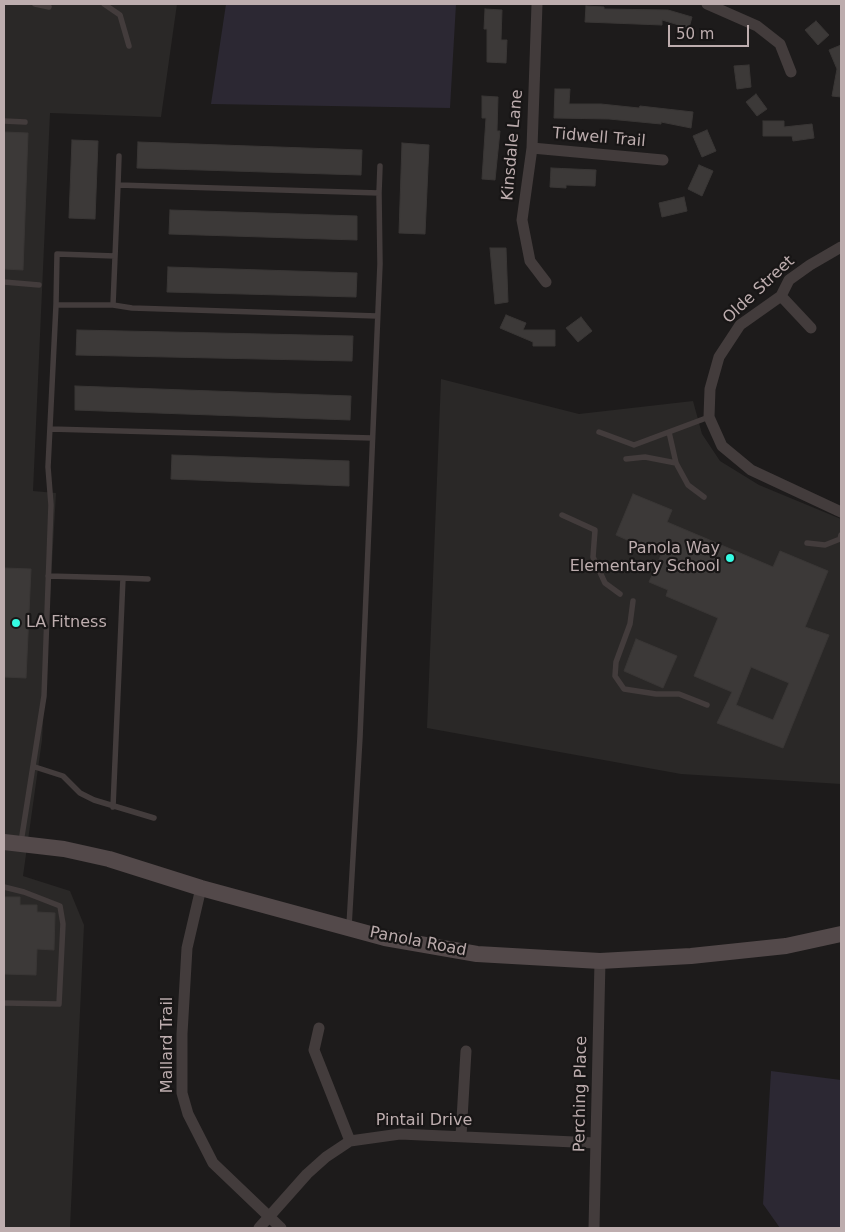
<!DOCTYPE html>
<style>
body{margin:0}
#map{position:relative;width:845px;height:1232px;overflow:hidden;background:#1d1b1b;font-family:"DejaVu Sans",sans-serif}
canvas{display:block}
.frame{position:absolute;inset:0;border:5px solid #bdadae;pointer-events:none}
.scale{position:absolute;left:668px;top:25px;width:81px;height:22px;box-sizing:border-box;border:2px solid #bdadae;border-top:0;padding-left:6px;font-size:15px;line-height:18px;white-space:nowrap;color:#bdadae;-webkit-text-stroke:4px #181616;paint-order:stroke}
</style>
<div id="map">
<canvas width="845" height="1232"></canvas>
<div class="frame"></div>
<div class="scale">50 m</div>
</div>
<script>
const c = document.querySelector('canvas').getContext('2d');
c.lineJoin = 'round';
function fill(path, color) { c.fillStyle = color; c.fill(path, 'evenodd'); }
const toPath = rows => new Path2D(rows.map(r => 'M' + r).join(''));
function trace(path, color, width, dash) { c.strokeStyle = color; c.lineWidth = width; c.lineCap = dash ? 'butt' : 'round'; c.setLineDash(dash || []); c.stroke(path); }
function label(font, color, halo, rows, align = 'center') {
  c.font = font + ' "DejaVu Sans",sans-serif'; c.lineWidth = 4.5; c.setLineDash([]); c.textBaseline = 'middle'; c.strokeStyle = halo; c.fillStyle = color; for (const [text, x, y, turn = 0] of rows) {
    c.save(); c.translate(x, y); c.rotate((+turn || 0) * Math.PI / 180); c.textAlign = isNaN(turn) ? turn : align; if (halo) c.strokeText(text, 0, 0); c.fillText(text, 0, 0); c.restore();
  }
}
const built = toPath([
 [4,4,177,4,161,117,50,113,33,491,56,493,42,740,23,876,70,891,84,925,70,1228,4,1228],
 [441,379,579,414,693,401,702,434,720,461,759,485,841,519,841,784,681,774,427,728]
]);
const green = toPath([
 [226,4,456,4,450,108,211,104],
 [771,1071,841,1080,841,1228,780,1228,763,1204]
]);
const building = toPath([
 [586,6,604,7,604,9,668,10,692,17,689,28,662,20,662,25,585,22,586,6],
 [485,9,502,10,501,40,507,40,506,63,487,62,487,29,484,29,485,9],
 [816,21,829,35,818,45,805,30,816,21],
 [841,45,841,97,832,96,837,69,829,50,841,45],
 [749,65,751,87,737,89,734,66,749,65],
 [555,89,570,89,569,104,601,104,639,108,640,106,693,112,691,128,661,122,661,124,609,119,554,118,555,89],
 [756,94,767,109,757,116,746,102,756,94],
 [482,96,498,97,497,131,500,131,495,180,482,179,486,118,482,118,482,96],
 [763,121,784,121,784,127,812,124,814,138,793,141,792,136,763,136,763,121],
 [707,130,716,151,702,157,693,136,707,130],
 [4,132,28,133,23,270,4,269,4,132],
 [72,140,98,141,95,219,69,218,72,140],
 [138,142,362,150,361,175,137,168,138,142],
 [402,143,429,145,425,234,399,233,402,143],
 [699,165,713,171,702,196,688,189,699,165],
 [551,168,596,170,595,186,566,185,566,188,550,187,551,168],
 [684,197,687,211,662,217,659,203,684,197],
 [170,210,357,216,357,240,169,234,170,210],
 [490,248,506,248,508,302,495,304,490,248],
 [168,267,357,273,356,297,167,292,168,267],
 [506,315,526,323,523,330,555,330,555,346,533,346,533,342,500,328,506,315],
 [581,317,592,331,578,342,566,328,581,317],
 [77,330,353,336,352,361,76,355,77,330],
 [75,386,351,396,350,420,75,410,75,386],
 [172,455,349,461,349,486,171,479,172,455],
 [633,494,672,510,667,522,773,567,780,551,828,571,805,627,829,635,783,748,717,723,732,692,694,676,718,618,666,596,668,590,649,582,661,555,616,535,633,494],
 [751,667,789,683,773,720,736,705,751,667],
 [4,568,31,569,26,678,4,677,4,568],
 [636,639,677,656,663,688,624,671,636,639],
 [4,897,20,897,20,905,37,905,37,912,55,913,54,950,37,949,36,975,4,974,4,897]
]);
const service = toPath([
 [35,4,49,7],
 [104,4,120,15,129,46],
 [4,121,25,122],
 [118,185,119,156],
 [379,193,380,166],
 [4,282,39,285],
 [56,305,57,254,115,256],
 [113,305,132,308,377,316],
 [50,429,372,438],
 [599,432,634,445,709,417],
 [669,432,676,463,688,485,704,497],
 [626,459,645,457,676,463],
 [562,515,595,530,593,557,605,583,620,594],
 [807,543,825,545,840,539,841,535],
 [48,576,123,578,113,807],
 [123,578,148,579],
 [633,601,630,624,616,662,615,676,624,689,656,694,679,694,707,705],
 [35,767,63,776,80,793,94,800,154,818],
 [21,842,44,696,51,505,48,467,56,305,113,305,118,185,379,193,380,264,360,737,349,926],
 [4,887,24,892,60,906,63,924,59,1004,4,1003]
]);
const minor = toPath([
 [537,4,532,148,522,220,530,261,546,282],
 [707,4,757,26,780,44,791,72],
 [532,148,663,160],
 [841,247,810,265,789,280,781,296,740,325,719,357,710,389,709,417,722,446,751,470,841,512],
 [781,296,811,328],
 [201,888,187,948,182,1034,182,1093,188,1114,213,1163,281,1228],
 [319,1028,314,1050,350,1141],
 [461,1136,466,1051],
 [259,1228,307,1174,326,1157,350,1141,400,1134,596,1143],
 [594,1228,600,961]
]);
const secondary = toPath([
 [4,842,64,849,109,859,201,888,385,938,477,954,600,961,691,956,786,946,841,934]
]);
const markers = [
 [730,558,5,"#35fbe3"],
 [16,623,5,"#35fbe3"]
];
const streetNames = [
 ["Tidwell Trail",599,138,5],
 ["Kinsdale Lane",513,145,-85],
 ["Olde Street",759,290,-43],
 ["Panola Road",418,942,11],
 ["Mallard Trail",168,1045,-90],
 ["Perching Place",581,1094,-89],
 ["Pintail Drive",424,1121]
];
const poiNames = [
 ["Panola Way",720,549],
 ["Elementary School",720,567],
 ["LA Fitness",26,623,"left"]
];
fill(built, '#2a2827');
fill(green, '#2c2833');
fill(building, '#3c3938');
trace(building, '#393635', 1);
trace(service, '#433c3c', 5.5);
trace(minor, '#433c3c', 11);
trace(secondary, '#53494a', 16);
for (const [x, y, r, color] of markers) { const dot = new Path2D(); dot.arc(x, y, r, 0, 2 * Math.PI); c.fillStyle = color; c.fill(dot); trace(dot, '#181616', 2); }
label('16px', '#bdadae', '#181616', streetNames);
label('16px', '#bdadae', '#181616', poiNames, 'right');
</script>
